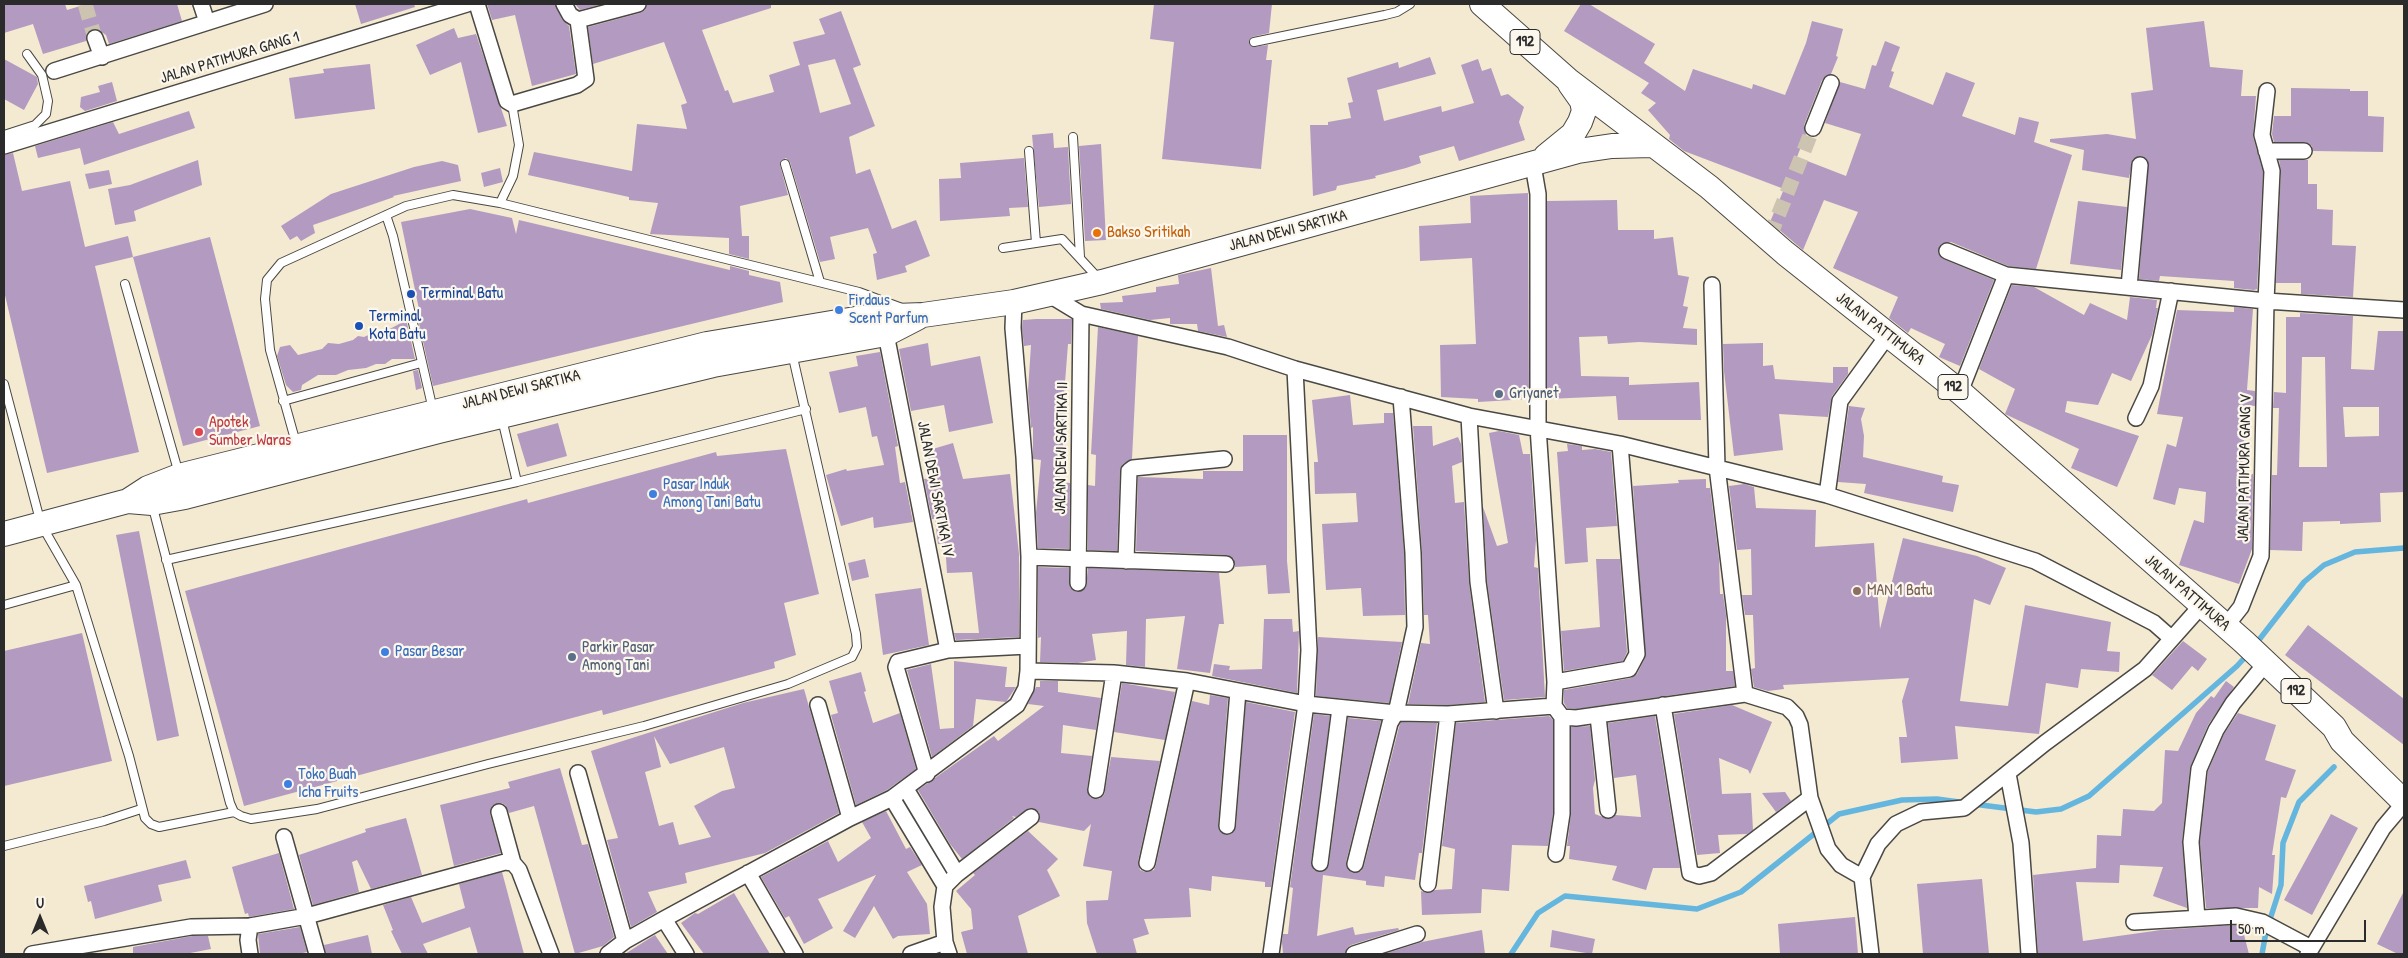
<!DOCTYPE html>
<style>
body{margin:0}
#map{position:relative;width:2408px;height:958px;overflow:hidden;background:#f4e9d1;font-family:"Patrick Hand",sans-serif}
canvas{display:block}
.frame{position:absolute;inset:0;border:5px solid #2b2b2b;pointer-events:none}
.north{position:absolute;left:15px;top:893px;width:50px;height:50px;-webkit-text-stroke:4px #fbf7ec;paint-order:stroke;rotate:0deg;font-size:14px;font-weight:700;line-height:20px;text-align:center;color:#2b2b2b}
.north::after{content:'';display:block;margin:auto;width:18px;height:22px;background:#2b2b2b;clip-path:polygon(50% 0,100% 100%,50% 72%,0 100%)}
.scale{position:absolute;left:2230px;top:920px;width:136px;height:22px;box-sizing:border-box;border:2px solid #2b2b2b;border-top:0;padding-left:6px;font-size:15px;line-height:18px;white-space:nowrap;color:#2b2b2b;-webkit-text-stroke:4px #fbf7ec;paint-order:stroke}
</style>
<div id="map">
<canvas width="2408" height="958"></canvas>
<div class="frame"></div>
<div class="north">U</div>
<div class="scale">50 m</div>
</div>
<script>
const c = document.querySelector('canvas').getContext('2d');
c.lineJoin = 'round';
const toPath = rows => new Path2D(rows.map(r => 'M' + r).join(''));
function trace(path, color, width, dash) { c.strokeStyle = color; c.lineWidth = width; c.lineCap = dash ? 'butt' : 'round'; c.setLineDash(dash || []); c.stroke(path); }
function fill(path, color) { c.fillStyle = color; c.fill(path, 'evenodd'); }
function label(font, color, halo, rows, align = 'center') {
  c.font = font + ' "Patrick Hand",sans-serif'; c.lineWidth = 4.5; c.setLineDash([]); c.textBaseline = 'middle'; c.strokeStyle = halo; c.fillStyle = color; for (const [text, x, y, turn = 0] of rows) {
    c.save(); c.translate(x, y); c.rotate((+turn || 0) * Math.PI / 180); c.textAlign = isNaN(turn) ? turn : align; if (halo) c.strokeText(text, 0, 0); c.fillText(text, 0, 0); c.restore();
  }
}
const stream = toPath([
 [2255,645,2304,582,2324,565,2355,552,2404,548],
 [1973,804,2036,812,2061,809,2089,796,2237,666,2248,654],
 [1511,954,1538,913,1565,896,1697,909,1741,892,1839,814,1902,800,1937,799,1959,802],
 [2262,954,2266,932,2281,885,2283,843,2299,802,2334,767]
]);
const building = toPath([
 [4,4,65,4,67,10,87,4,177,4,182,21,109,44,106,35,97,29,92,29,88,32,86,41,43,54,33,24,4,33],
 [355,4,414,4,415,7,361,24],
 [487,4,555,4,562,19,569,26,576,74,532,86,515,15,492,20],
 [575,4,603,4,580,10],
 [647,4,771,4,771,8,702,30,725,91,728,90,733,103,774,92,769,75,800,65,793,42,825,34,819,19,841,11,861,65,853,68,875,126,849,137,856,174,870,169,892,229,916,220,930,256,905,266,907,272,877,280,873,254,877,253,868,228,830,237,835,259,820,262,790,162,786,158,781,161,780,165,788,195,740,206,742,236,749,236,749,259,729,254,729,238,650,234,658,203,629,200,629,197,528,175,534,152,632,171,637,124,687,129,681,105,687,103,664,42,593,64,588,27,640,13,645,10],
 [835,59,851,104,820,113,808,65],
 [1154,4,1272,4,1269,33,1252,37,1249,41,1253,47,1268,45,1266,60,1272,60,1261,169,1162,159,1174,42,1150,39],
 [1581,4,1589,4,1655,44,1644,63,1685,91,1693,69,1752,89,1753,84,1785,95,1806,43,1812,21,1843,29,1836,56,1838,57,1831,74,1822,80,1804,125,1806,134,1797,157,1846,176,1861,134,1825,123,1840,82,1865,89,1872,65,1876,66,1885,41,1900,47,1891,71,1894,72,1889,87,1933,105,1946,72,1975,83,1962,116,2015,135,2019,117,2039,122,2034,142,2072,155,2036,269,2008,266,1951,242,1941,244,1938,253,1943,259,1994,280,1960,366,1939,357,1945,344,1911,328,1908,333,1889,318,1898,297,1833,268,1858,212,1824,200,1803,250,1770,222,1784,189,1684,151,1669,139,1670,135,1648,110,1656,103,1641,93,1649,83,1564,31],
 [2204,21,2210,67,2243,70,2241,96,2256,96,2253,137,2263,172,2257,289,2254,290,2234,288,2234,281,2160,276,2159,281,2139,279,2148,161,2141,156,2133,159,2129,178,2082,170,2084,150,2050,142,2050,139,2107,134,2136,139,2131,93,2153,90,2146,28],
 [454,28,458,38,476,34,507,126,478,133,461,62,430,75,416,45],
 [1430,57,1436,74,1377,90,1384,121,1441,106,1442,112,1474,103,1461,65,1478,59,1482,71,1491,68,1501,96,1508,94,1524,107,1519,122,1525,140,1459,161,1454,146,1419,156,1421,163,1406,168,1375,176,1376,178,1337,186,1336,190,1313,196,1310,125,1328,125,1328,122,1351,118,1348,103,1353,102,1347,78,1398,62,1399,68],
 [4,59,37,77,38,84,24,110,4,99],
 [370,64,375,109,295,119,289,78,324,73,323,69],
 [112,82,117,101,85,111,80,107,81,97,100,92,98,86],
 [2291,88,2350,89,2350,91,2368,91,2368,116,2384,117,2383,152,2313,151,2312,146,2304,142,2274,142,2272,134,2274,116,2291,116],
 [189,111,195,128,84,165,80,148,38,158,35,146,113,122,119,134],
 [1053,133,1054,148,1068,147,1071,204,1039,207,1032,135],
 [1101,144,1106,240,1085,241,1079,146],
 [13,153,22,191,70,181,85,247,128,236,133,257,95,266,139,452,47,473,4,291,4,155],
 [1024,158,1028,207,1009,208,1010,216,940,221,939,179,961,178,960,163],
 [198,160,202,185,134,211,136,221,115,225,108,189,130,185],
 [2279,160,2308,160,2308,184,2317,184,2317,209,2333,210,2332,245,2356,246,2353,297,2301,294,2301,283,2276,283,2281,171],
 [442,161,458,165,461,181,393,196,394,197,313,225,315,233,301,241,297,236,290,240,281,226,331,194,414,167],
 [500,168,503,182,484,187,481,173],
 [109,170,112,184,89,189,85,174],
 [1528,193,1529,399,1478,402,1478,399,1441,397,1440,345,1476,344,1472,258,1420,261,1419,226,1471,223,1470,196],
 [1617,200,1618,230,1654,230,1654,239,1673,237,1678,275,1689,277,1683,306,1688,307,1683,328,1697,329,1697,345,1639,342,1608,344,1607,336,1579,337,1581,376,1629,377,1629,385,1699,382,1701,420,1618,420,1616,396,1547,399,1547,201],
 [2078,201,2127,207,2121,270,2070,264],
 [470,209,512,218,516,234,519,220,730,270,730,266,749,271,749,275,780,282,783,302,433,386,418,319,421,319,401,222],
 [210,237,260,426,183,446,133,257],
 [1211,268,1218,326,1224,325,1227,337,1198,331,1197,324,1170,324,1170,318,1150,320,1101,309,1100,303,1123,302,1122,296,1156,292,1156,287,1179,284,1178,275],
 [2012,285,2034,287,2084,315,2090,303,2127,320,2130,297,2157,300,2156,308,2158,308,2152,335,2131,381,2112,373,2098,405,2067,401,2065,412,2139,436,2117,487,2071,468,2079,449,2005,414,2015,389,1979,369],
 [2234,307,2253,309,2247,390,2255,391,2255,406,2246,405,2242,473,2253,474,2252,549,2239,584,2179,565,2194,520,2204,523,2206,492,2179,488,2175,505,2153,499,2167,444,2176,447,2183,417,2157,414,2177,310,2234,312],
 [2300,313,2353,316,2351,369,2374,370,2378,331,2404,331,2404,492,2380,493,2381,522,2340,524,2340,521,2303,522,2302,551,2270,550,2272,475,2277,475,2279,408,2273,408,2274,392,2286,393,2286,317,2300,317],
 [2302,357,2325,357,2327,467,2299,467],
 [2343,407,2379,407,2379,436,2345,437],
 [402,319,406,319,415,359,392,359,385,364,376,364,366,368,348,370,336,375,318,375,302,385,301,390,293,392,286,385,277,356,280,347,290,345,298,355,322,349,328,343,339,344,353,340,358,336,364,337,377,331,386,331,401,323],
 [1036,319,1072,319,1071,344,1068,344,1063,408,1067,409,1063,446,1066,446,1059,482,1070,483,1069,549,1038,548,1036,513,1041,460,1033,459,1033,427,1031,428,1028,391,1031,345,1024,346,1022,328,1023,320],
 [1098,327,1138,336,1132,459,1123,464,1120,470,1117,551,1088,550,1088,485,1095,486,1096,455,1091,454],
 [928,343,931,366,980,356,993,423,949,432,944,405,911,411,899,349],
 [1763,343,1763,366,1773,365,1775,379,1833,383,1833,367,1848,367,1848,374,1832,396,1828,417,1779,414,1783,450,1734,456,1724,371,1723,344],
 [880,352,898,446,895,447,900,483,905,482,913,522,874,528,873,517,841,526,826,475,846,469,847,471,884,465,877,436,872,437,866,407,839,413,829,372,858,366,856,356],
 [418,370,422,388,416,390,413,371],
 [1350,395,1353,425,1384,423,1384,413,1393,413,1404,553,1405,615,1363,616,1361,588,1326,590,1322,524,1358,522,1356,493,1315,494,1314,462,1318,462,1312,400],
 [1849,406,1865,408,1861,419,1864,436,1863,457,1943,476,1942,482,1959,485,1953,512,1864,493,1866,484,1838,482],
 [558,423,567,456,527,467,517,434],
 [1413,426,1432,426,1433,446,1458,437,1461,444,1462,462,1452,466,1455,503,1464,502,1469,583,1485,702,1448,705,1408,704,1421,643,1430,644,1428,615,1424,615,1422,552],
 [1499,431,1519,435,1523,454,1530,454,1536,540,1534,567,1538,568,1545,697,1504,700,1487,581,1483,507,1497,546,1508,543,1489,433],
 [1243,435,1287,435,1287,561,1290,593,1268,594,1266,565,1235,567,1234,559,1227,555,1136,551,1138,477,1203,479,1203,471,1243,471],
 [953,443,963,479,1010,474,1019,554,1019,637,956,640,954,633,979,633,972,572,947,573,945,543,938,544,935,519,932,519,924,479,934,478,926,451],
 [1567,444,1582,446,1582,450,1595,449,1611,452,1617,526,1586,528,1588,562,1565,564,1557,452,1568,451],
 [786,449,819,594,784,603,796,655,774,662,775,668,603,715,602,710,244,806,185,591,527,499,528,503,716,452,717,456],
 [1706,479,1706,488,1710,488,1719,559,1720,594,1723,594,1726,615,1726,671,1733,671,1735,686,1576,709,1567,708,1564,703,1564,690,1631,678,1637,674,1645,658,1633,486,1679,483,1678,480],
 [1744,484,1754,487,1756,508,1816,510,1815,547,1874,543,1880,629,1903,538,1977,556,2006,568,1990,605,1974,599,1960,701,2008,706,2025,605,2111,622,2107,651,2120,652,2119,672,2081,669,2078,688,2046,683,2039,734,1955,726,1958,759,1901,763,1899,737,1907,737,1902,701,1909,678,1783,685,1784,689,1768,691,1754,687,1751,669,1755,668,1753,615,1745,615,1742,595,1752,595,1751,549,1737,550,1729,486],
 [139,531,179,736,157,741,116,535],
 [865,559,869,577,852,581,848,563],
 [1596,559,1620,559,1627,652,1623,661,1564,671,1561,631,1600,627],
 [1038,567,1069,568,1070,587,1077,592,1086,587,1088,568,1219,573,1224,624,1219,624,1210,673,1177,669,1185,616,1146,619,1145,667,1126,665,1127,631,1092,634,1096,660,1078,663,1040,662,1041,637,1038,638],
 [921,588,929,645,883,655,875,594],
 [1264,619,1292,619,1293,632,1299,631,1297,693,1212,676,1214,664,1230,666,1229,670,1262,669],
 [2308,625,2404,699,2404,745,2285,655],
 [82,633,112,761,4,786,4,651],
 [1318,637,1402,642,1389,703,1316,696],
 [2183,641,2207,659,2198,671,2192,666,2172,690,2152,675],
 [954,661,1007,667,1005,687,1016,687,1006,702,976,699,973,726,932,757,907,670,931,664,940,729,954,728],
 [861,672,866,691,864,692,873,723,900,713,916,769,887,790,856,805,831,715,838,713,829,681],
 [1040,681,1058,681,1058,692,1101,698,1096,730,1063,725,1061,753,1092,756,1087,789,1091,798,1099,799,1104,795,1111,757,1160,761,1138,861,1140,870,1145,872,1154,870,1156,865,1192,701,1209,705,1210,695,1228,698,1218,825,1219,830,1226,835,1231,834,1236,827,1246,702,1295,712,1271,887,1265,887,1265,882,1212,876,1211,891,1189,888,1191,917,1144,919,1149,934,1133,939,1137,954,1097,954,1087,923,1086,901,1108,900,1112,871,1083,866,1091,824,1084,831,1039,822,1039,812,1029,808,1016,817,1012,816,1014,818,962,859,950,844,918,790,994,736,998,741,1044,706,1028,704,1036,687,1040,687],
 [2226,681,2234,687,2208,725,2190,768,2182,841,2187,908,2153,896,2163,867,2120,865,2119,883,2076,882,2083,941,2161,930,2235,925,2242,927,2249,954,2038,954,2033,875,2096,868,2097,835,2121,836,2123,809,2154,811,2162,803,2165,750,2178,751,2196,713,2211,696,2214,698],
 [1122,683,1175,692,1165,740,1114,732],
 [804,689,839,813,765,853,685,873,687,883,648,892,657,912,631,927,607,840,618,838,591,751,743,703],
 [654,736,670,764,724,747,735,788,722,791,694,806,711,837,679,845,673,822,659,826,645,772,661,767],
 [1732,705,1772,722,1750,774,1748,770,1719,758,1722,794,1751,793,1753,830,1747,834,1718,835,1720,853,1697,855,1674,714],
 [2238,713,2276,725,2265,760,2296,770,2286,798,2281,797,2272,855,2275,855,2272,894,2259,887,2258,908,2206,908,2200,842,2208,771,2224,734],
 [1314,714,1330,716,1311,862,1314,870,1323,872,1329,864,1348,718,1381,721,1346,862,1348,870,1353,873,1361,871,1364,866,1399,727,1401,722,1437,723,1422,853,1419,853,1415,880,1385,876,1384,887,1366,885,1366,881,1323,875,1317,936,1353,927,1355,935,1398,928,1399,930,1351,945,1347,948,1345,954,1283,954,1282,942,1283,934,1288,934,1293,888,1290,887],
 [1549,716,1553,720,1553,813,1548,846,1512,845,1509,891,1482,889,1481,913,1422,915,1421,891,1427,893,1435,890,1452,889,1455,849,1442,846,1456,723],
 [1655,716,1680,868,1653,868,1646,890,1612,880,1617,866,1569,859,1570,846,1567,846,1571,814,1571,727,1590,726,1595,780,1593,788,1595,814,1608,819,1615,815,1641,817,1636,775,1614,778,1608,723],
 [560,768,582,845,588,844,614,937,603,946,575,954,534,806,509,813,506,806,502,803,493,805,490,814,501,853,454,866,440,805,510,788,508,782],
 [1785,792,1791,801,1776,812,1762,793],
 [886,811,906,849,910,847,922,865,907,872,927,904,930,934,898,936,893,939,874,906,855,938,843,931,876,875,818,899,833,928,804,944,789,916,785,918,761,877,828,841,838,862,871,838,862,822],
 [2331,814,2358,828,2312,915,2284,900],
 [406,818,422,875,371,889,357,860,352,862,359,892,313,905,299,855,366,832,365,829],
 [1028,831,1058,859,1047,870,1060,896,1018,916,1028,954,967,954,961,932,973,929,971,909,956,891,975,875,973,873],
 [279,853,294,909,249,917,248,913,245,914,232,867],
 [186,860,191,878,158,885,162,901,95,919,91,901,88,902,84,886],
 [502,872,524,954,478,954,470,927,423,944,428,954,402,954,391,931,393,930,383,905,411,897,422,923,465,908,459,884],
 [1982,879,1989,954,1923,954,1917,884],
 [2404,891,2404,954,2398,954,2377,944],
 [734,893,757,932,770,954,704,954,681,923,695,913,698,914],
 [1855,917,1858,954,1780,954,1778,924],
 [300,927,307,952,299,954,260,954,258,934],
 [1482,930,1485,954,1384,954,1422,942],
 [1552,930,1595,939,1592,954,1550,947],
 [368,935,372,954,326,954,324,945],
 [655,935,668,954,625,954,650,938],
 [192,936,208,936,211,949,185,954,133,954,133,947]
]);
const minorTunnel = toPath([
 [85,4,95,38],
 [1770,236,1813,128]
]);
const service = toPath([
 [1254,42,1385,15,1397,12,1410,4],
 [4,135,35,125,46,114,48,101,42,75,27,54],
 [1073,137,1080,257],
 [1029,151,1036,243],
 [785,164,820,282],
 [500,203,513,176,519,145,512,104],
 [386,215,393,236,433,410],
 [1003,248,1062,239,1099,279],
 [125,284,179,474],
 [4,384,41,524,76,585,129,756,145,818,151,824,159,827,234,812],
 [283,401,421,363],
 [502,419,517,482],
 [296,443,270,350,265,299,267,280,281,263,406,206,453,195,500,203,859,292,902,308],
 [152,504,230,803,234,812,241,816,251,819,317,809,488,764,644,726,788,684,852,657,857,647,856,634,792,353],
 [166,560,517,482,806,409],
 [4,605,76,585],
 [4,846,104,821,141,809]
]);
const minor = toPath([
 [201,4,207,22],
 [477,4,507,101,512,104,577,85,586,79,578,20],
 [564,4,570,15,578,20,638,4],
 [95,38,102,57],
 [54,71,265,4],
 [1813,128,1831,83],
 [4,146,467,4],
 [2266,151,2304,151],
 [1533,165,1538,194,1538,427,1555,682,1554,706,1562,717,1576,718,1745,694,1787,707,1796,716,1800,725,1810,798,1828,849,1841,865,1862,877],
 [1947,251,2006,275,2266,301,2404,310],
 [1712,285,1717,467,1745,694],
 [2129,287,2140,165],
 [1048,294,1081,314,1228,347,1295,369,1469,416,1620,444,1827,495,2035,561,2154,623,2171,638],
 [886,334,948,650],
 [1960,392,2006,275],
 [1469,416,1478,582,1496,711],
 [2136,418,2151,386,2171,291],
 [1827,495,1840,401,1888,335],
 [1029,557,1226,564],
 [1126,561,1129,471,1133,468,1224,459],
 [1078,583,1081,314],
 [2226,626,2241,607,2261,556,2266,301,2272,171,2262,135,2267,91],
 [1028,671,1114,673,1187,681,1306,704,1396,713,1448,714,1554,706],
 [1555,682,1629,669,1637,654,1620,444],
 [818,705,850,818],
 [1663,705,1690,873,1699,876,1711,873,1810,798],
 [1598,716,1608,810],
 [578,773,625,941],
 [927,774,896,667,898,662,948,650,1028,646],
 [2008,774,2021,843,2029,954],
 [906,789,957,874],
 [1096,790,1114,673],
 [892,798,945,886],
 [499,812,513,863],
 [1227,826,1238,691],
 [284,837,317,954],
 [1556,854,1562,814,1562,717],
 [1147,863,1187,681],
 [1320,863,1340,708],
 [1355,864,1390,723,1396,713,1415,627,1413,553,1401,397],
 [748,873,795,954],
 [1428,884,1448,714],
 [2197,918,2191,842,2199,769,2216,730,2233,703,2266,663],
 [664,919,686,954],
 [2134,922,2236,916,2262,922,2311,948],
 [250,926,248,940,250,954],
 [32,954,191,927,250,926,307,916,505,862,513,863,519,870,551,954],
 [608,954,625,941,664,919,850,818,892,798,1017,705,1026,688,1028,671,1029,557,1024,457,1013,328,1014,302],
 [911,954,945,942],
 [949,954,945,942,942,907,945,886,957,874,1031,817],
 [1271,954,1306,704,1309,650,1295,369],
 [1354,954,1417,934],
 [1871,954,1862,877,1878,844,1896,824,1921,812,1964,808,2045,743,2145,669,2201,606],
 [2308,954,2383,828,2404,803]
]);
const primary = toPath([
 [1482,4,1568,80,1709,187,1785,253,1960,392,2244,642,2334,727,2342,741,2404,802],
 [1546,156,1573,134,1580,122,1584,111,1582,101,1570,84],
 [128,501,148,488,179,476,707,344,867,317,923,315,1014,302,1102,282,1578,151,1612,146,1652,145],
 [4,534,128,501,152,503,185,497,439,431,713,365,886,334,917,318]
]);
const markers = [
 [1097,233,5,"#e8710a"],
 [411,294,5,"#1a4fb4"],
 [839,310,5,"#3f7fe0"],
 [359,326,5,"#1a4fb4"],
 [1499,394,5,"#5c6f8a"],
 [199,432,5,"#e0444e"],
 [653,494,5,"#3f7fe0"],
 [1857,591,5,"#8d6e63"],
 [385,652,5,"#3f7fe0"],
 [572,657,5,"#5c6f8a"],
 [288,784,5,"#3f7fe0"]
];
const shields = [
 [1525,42,30],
 [1953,387,30],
 [2296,691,30]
];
const shieldNames = [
 ["192",1525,42],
 ["192",1953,387],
 ["192",2296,691]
];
const streetNames = [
 ["JALAN PATIMURA GANG 1",230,58,-17],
 ["JALAN DEWI SARTIKA",1288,231,-15],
 ["JALAN PATTIMURA",1880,329,38],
 ["JALAN DEWI SARTIKA",521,390,-14],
 ["JALAN DEWI SARTIKA II",1062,448,-89],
 ["JALAN PATIMURA GANG V",2245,468,-89],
 ["JALAN DEWI SARTIKA IV",935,489,79],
 ["JALAN PATTIMURA",2187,593,41]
];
const foodNames = [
 ["Bakso Sritikah",1107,233]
];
const transitNames = [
 ["Terminal Batu",421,294],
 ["Terminal",369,317],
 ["Kota Batu",369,335]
];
const shopNames = [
 ["Firdaus",849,301],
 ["Scent Parfum",849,319],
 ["Pasar Induk",663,485],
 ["Among Tani Batu",663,503],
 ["Pasar Besar",395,652],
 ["Toko Buah",298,775],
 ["Icha Fruits",298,793]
];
const serviceNames = [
 ["Griyanet",1509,394],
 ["Parkir Pasar",582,648],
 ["Among Tani",582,666]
];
const healthNames = [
 ["Apotek",209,423],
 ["Sumber Waras",209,441]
];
const educationNames = [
 ["MAN 1 Batu",1867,591]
];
trace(stream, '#64b6df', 5.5);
fill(building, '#b39ac0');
trace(minorTunnel, '#ccc3b0', 15, [15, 8]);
trace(service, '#494844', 10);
trace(minor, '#494844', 18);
trace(primary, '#494844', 26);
trace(service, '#fff', 8);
trace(minor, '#fff', 15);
trace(primary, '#fff', 24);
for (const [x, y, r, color] of markers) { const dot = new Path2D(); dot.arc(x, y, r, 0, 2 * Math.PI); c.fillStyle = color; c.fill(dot); trace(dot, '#fbf7ec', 2); }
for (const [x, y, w] of shields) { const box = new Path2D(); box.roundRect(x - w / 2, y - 12.5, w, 25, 4); c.fillStyle = '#fbf7ec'; c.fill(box); trace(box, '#2b2b2b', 1); }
label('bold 15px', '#2b2b2b', null, shieldNames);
label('16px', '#2b2b2b', '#fbf7ec', streetNames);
label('16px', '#c56008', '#fbf7ec', foodNames, 'left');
label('16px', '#164399', '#fbf7ec', transitNames, 'left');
label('16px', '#366cbe', '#fbf7ec', shopNames, 'left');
label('16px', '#4e5e75', '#fbf7ec', serviceNames, 'left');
label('16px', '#be3a42', '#fbf7ec', healthNames, 'left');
label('16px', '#785e54', '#fbf7ec', educationNames, 'left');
</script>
